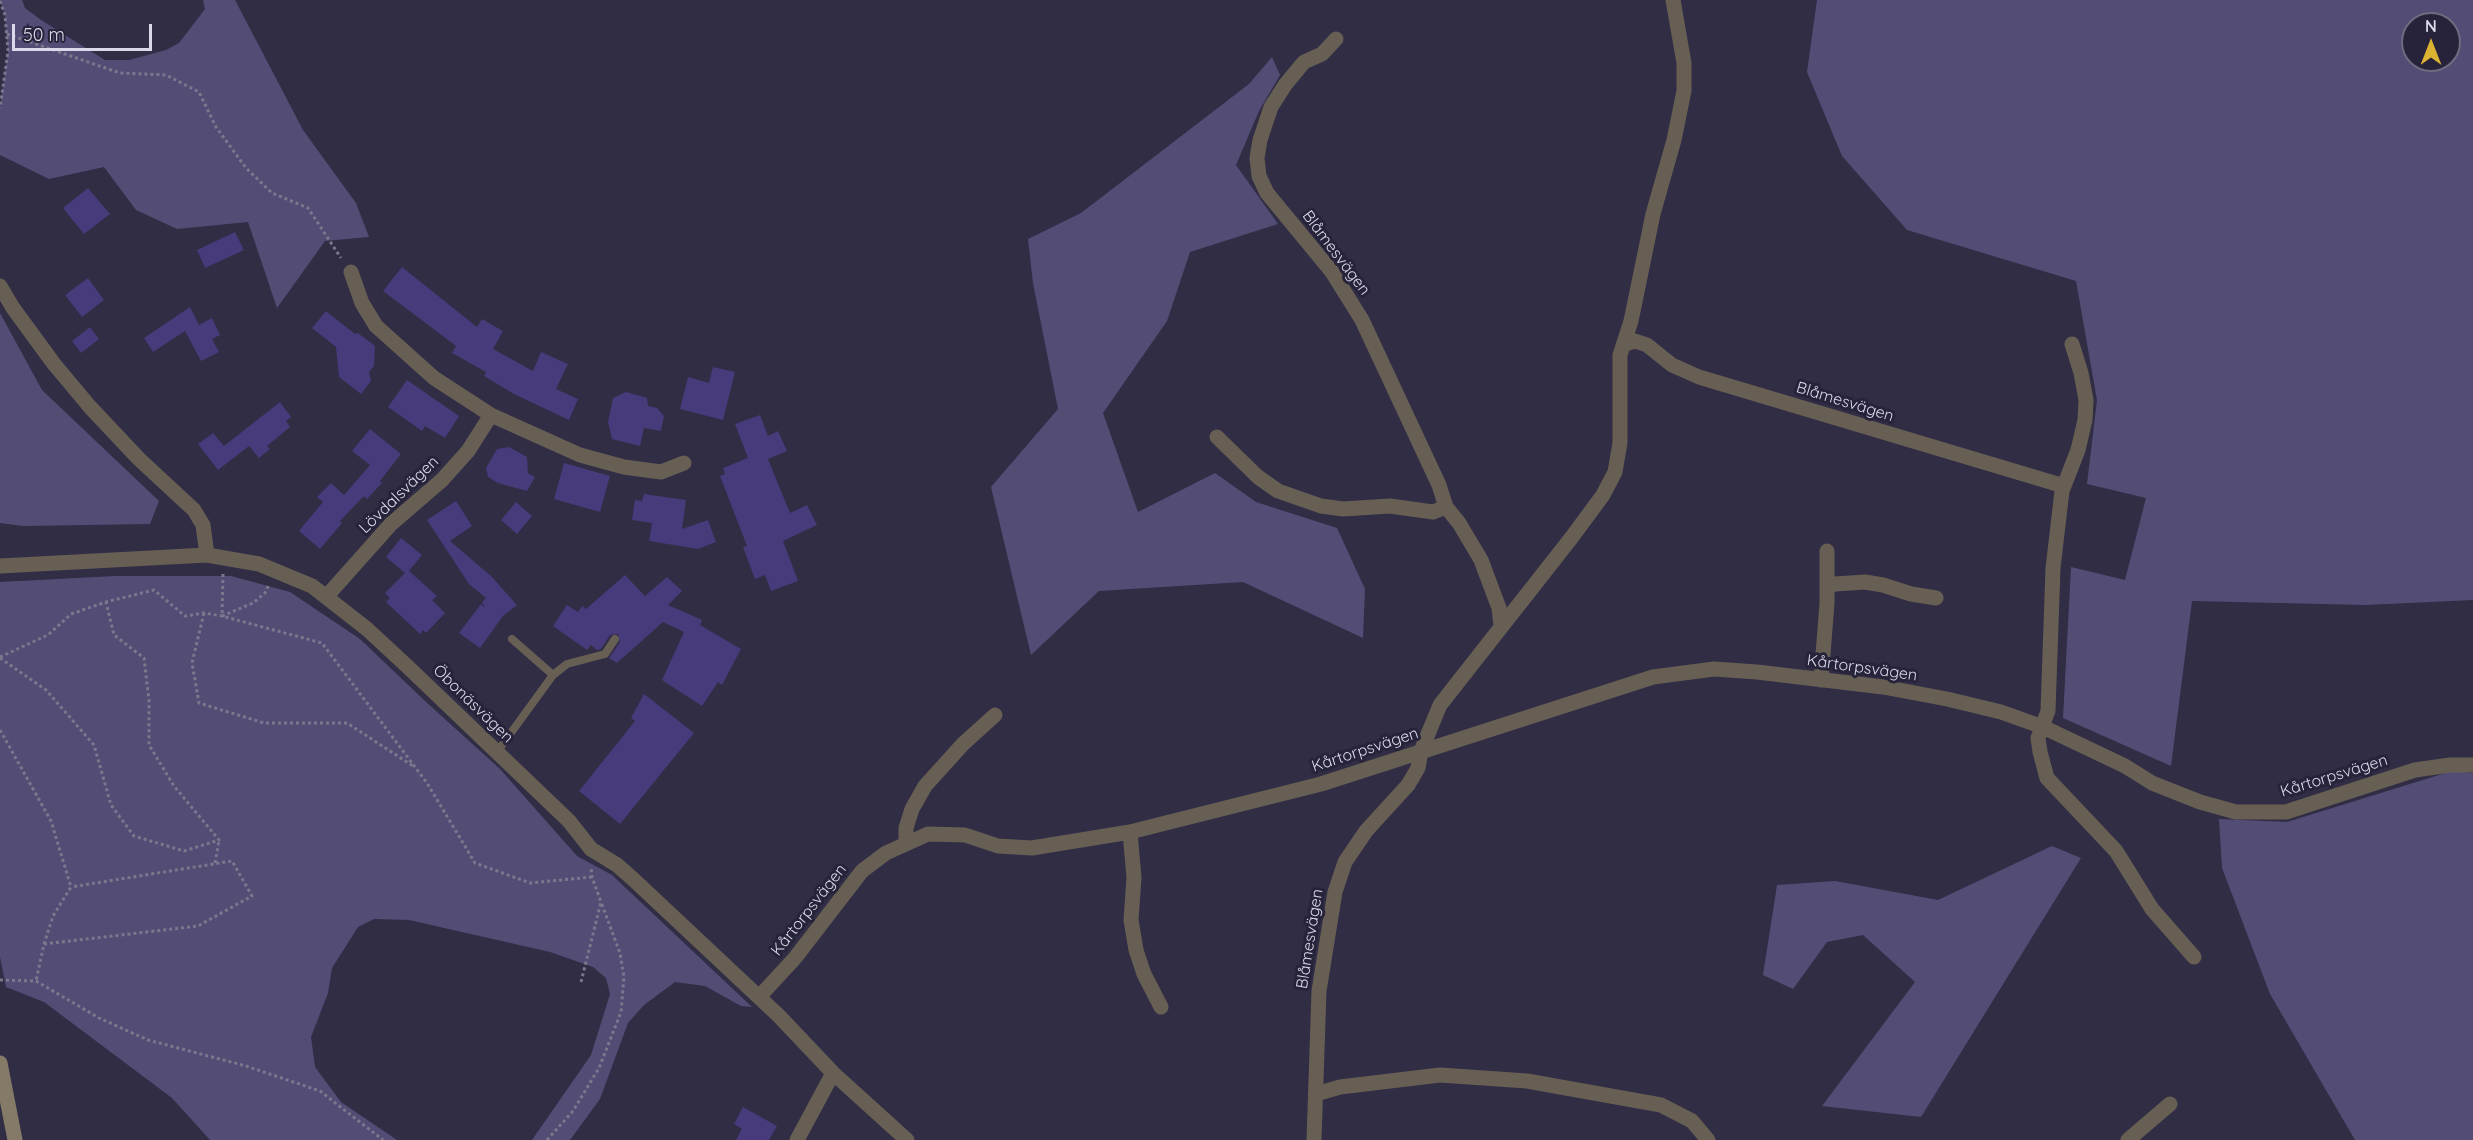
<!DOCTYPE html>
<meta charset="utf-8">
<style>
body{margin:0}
#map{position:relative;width:2473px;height:1140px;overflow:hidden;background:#302d45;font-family:Quicksand,sans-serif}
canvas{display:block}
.north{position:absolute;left:2401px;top:12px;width:60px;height:60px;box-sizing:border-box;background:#26233a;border:2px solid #6e6c80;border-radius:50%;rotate:0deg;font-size:16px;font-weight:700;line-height:24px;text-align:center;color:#dad9e9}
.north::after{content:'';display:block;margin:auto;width:21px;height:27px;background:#dcb233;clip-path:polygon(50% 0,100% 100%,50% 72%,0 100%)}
.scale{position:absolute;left:12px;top:24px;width:140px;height:27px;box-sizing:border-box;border:3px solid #dad9e9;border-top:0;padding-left:8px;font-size:18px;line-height:21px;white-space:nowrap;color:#dad9e9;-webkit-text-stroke:4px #26233a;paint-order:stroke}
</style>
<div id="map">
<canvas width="2473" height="1140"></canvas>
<div class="north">N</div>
<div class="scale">50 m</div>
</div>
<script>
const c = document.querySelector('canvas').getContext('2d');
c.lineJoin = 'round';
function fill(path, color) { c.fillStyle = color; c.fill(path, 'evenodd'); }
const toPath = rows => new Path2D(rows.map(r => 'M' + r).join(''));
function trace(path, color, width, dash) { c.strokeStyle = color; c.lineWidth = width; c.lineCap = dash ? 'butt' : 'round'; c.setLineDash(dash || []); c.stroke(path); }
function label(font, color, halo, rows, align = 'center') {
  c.font = font + ' Quicksand,sans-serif'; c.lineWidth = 6; c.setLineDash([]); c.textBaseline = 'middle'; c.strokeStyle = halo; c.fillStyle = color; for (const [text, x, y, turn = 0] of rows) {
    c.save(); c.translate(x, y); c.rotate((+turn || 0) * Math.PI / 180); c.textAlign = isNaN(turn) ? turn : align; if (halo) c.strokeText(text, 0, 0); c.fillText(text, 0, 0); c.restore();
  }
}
const green = toPath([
 [0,0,22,0,25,8,41,20,105,60,129,60,166,50,179,43,205,9,203,0,235,0,303,130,356,203,369,237,325,241,277,308,248,222,177,229,136,210,104,167,49,179,0,155,0,108,8,51,5,15],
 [1817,0,2473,0,2473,600,2365,605,2192,601,2171,766,2063,718,2071,567,2125,580,2146,498,2087,484,2097,400,2076,281,1907,230,1842,156,1807,72],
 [2413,24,2449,24,2449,60,2413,60],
 [1272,57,1280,75,1259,111,1236,165,1278,224,1190,252,1167,321,1103,413,1138,512,1215,473,1256,502,1337,528,1365,589,1363,638,1243,582,1099,591,1031,655,991,487,1058,409,1033,283,1028,239,1081,213,1249,84],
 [0,313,42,390,159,501,150,524,23,526,0,523],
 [115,576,231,576,290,592,360,639,425,701,500,769,577,856,612,875,752,1007,741,1006,705,986,675,982,644,1005,628,1023,600,1099,570,1140,532,1140,591,1055,610,994,606,978,593,967,550,952,409,920,374,919,358,927,332,968,328,993,311,1037,315,1067,341,1102,397,1140,210,1140,172,1098,44,1002,6,987,0,957,0,582],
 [2452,771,2473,773,2473,1140,2355,1140,2270,994,2222,868,2219,819,2287,822],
 [2052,846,2081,858,1921,1117,1822,1106,1915,982,1863,935,1827,942,1793,989,1763,975,1777,885,1835,881,1938,900]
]);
const building = toPath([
 [88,188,110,214,84,234,63,208],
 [235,232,244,250,205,268,197,250],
 [402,267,477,327,482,319,503,331,493,349,533,371,541,352,568,364,556,389,578,399,569,420,514,394,484,376,486,372,452,353,456,346,383,291],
 [88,278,104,300,82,317,65,295],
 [190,307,199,325,212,318,220,335,212,339,219,352,201,361,185,331,153,352,144,338],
 [326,311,355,334,358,333,375,346,374,366,369,372,371,381,361,394,339,377,336,347,312,328],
 [90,327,99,339,81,353,72,341],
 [713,367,735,372,723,420,680,409,688,377,709,383],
 [407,380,459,416,445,438,425,426,422,431,388,407],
 [626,392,647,398,648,406,657,408,664,416,661,431,644,428,640,446,612,439,608,422,613,398],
 [280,402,291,417,286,421,290,427,267,446,270,449,259,458,249,446,218,470,198,444,213,433,224,446],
 [760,415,768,436,778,431,787,451,768,459,790,513,807,505,817,525,783,541,798,581,771,591,765,575,755,579,743,547,747,546,720,476,725,474,723,468,748,458,735,424],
 [370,429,401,454,380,481,382,483,367,499,364,496,340,521,342,523,320,549,299,531,323,502,317,497,331,483,344,495,370,465,352,451],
 [509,447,527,457,528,473,535,477,527,491,498,483,488,477,486,468,497,449],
 [564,463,610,476,600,512,554,499],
 [644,494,686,500,682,529,708,520,716,542,698,549,649,541,652,523,632,520,635,500,642,501],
 [456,501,472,526,450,541,491,576,517,605,503,616,480,648,459,633,481,604,485,608,482,602,486,598,469,584,427,520],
 [516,502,532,516,517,534,501,520],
 [401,538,422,555,409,571,437,596,432,600,445,613,426,633,423,630,420,634,386,602,390,598,385,593,405,573,386,557],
 [625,575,645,596,667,577,682,591,668,605,702,620,700,625,741,649,722,685,718,682,702,706,662,680,684,632,663,622,617,663,609,658,620,642,618,634,610,635,601,649,597,650,591,645,587,650,553,626,567,605,578,612,582,606,586,609],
 [644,694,694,733,620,824,579,791,635,721,631,718],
 [743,1107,777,1126,769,1140,736,1140,742,1129,734,1124]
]);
const path = toPath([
 [0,1,5,15,8,51,0,108],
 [7,34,120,73,166,75,199,92,216,127,246,168,272,193,308,208,341,258],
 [223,574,222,616,253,603,265,593,268,586],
 [204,613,192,663,199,703,264,723,347,723,413,766],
 [0,657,48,635,71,614,106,602,154,590,185,616,204,613,222,616,322,643,427,783,475,863,530,883,592,877],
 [0,658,46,690,94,745,111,805,134,836,184,851,219,840,174,786,149,745,149,701,144,658,114,635,106,602],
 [0,730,51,821,71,887,53,916,44,944,36,981],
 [215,863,219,841],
 [44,944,198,926,252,896,232,861,71,887],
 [0,980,36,981,99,1018,148,1040,246,1066,320,1091,383,1140],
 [581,982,601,902,592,877,591,867],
 [547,1140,573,1111,599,1068,621,1012,624,977,620,953,601,902]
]);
const lane = toPath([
 [512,639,553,675],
 [497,752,553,675,567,664,605,654,615,639]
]);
const street = toPath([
 [1336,39,1322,54,1304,62,1285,85,1271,107,1260,140,1257,158,1259,176,1267,193,1332,272,1362,320,1439,485,1446,507,1459,523,1481,560,1499,608,1501,625],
 [351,272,362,303,376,326,434,378,491,415,580,455,624,467,661,472,684,463],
 [0,286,13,308,54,364,90,407,139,459,194,510,203,525,207,555],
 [2072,344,2081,373,2086,400,2085,420,2078,450,2062,491,2053,568,2048,711,2038,738,2040,752,2047,778,2116,851,2152,909,2194,957],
 [1623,345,1635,341,1647,345,1672,365,1699,377,2064,486],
 [1217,437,1258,477,1278,491,1321,506,1343,509,1390,506,1433,512,1446,507],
 [0,566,207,555,259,564,312,586,367,629,409,668,569,821,591,849,617,865,633,879,779,1016,833,1073,907,1140],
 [1827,587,1835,584,1865,582,1883,585,1911,594,1936,598],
 [326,597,391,524,442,480,468,451,491,415],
 [1821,680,1827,603,1827,551],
 [1130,832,1134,878,1131,920,1136,950,1144,974,1161,1007],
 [906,842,906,828,912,809,925,786,963,744,995,715],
 [759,997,795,958,862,871,886,853,928,834,965,835,998,846,1032,848,1130,832,1321,784,1653,677,1714,669,1757,672,1883,687,1947,699,2001,712,2043,727,2125,766,2152,783,2200,802,2236,812,2286,812,2415,770,2450,765,2473,765],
 [1316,1094,1340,1087,1440,1075,1527,1081,1661,1105,1692,1121,1708,1140],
 [797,1140,833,1073],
 [1314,1140,1319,991,1335,892,1345,862,1366,831,1408,785,1418,768,1421,751,1440,705,1572,537,1603,495,1615,472,1620,443,1620,355,1631,321,1653,214,1674,140,1684,91,1684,63,1673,0],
 [2128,1140,2170,1104]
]);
const secondary = toPath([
 [0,1063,15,1140]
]);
const streetNames = [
 ["Blåmesvägen",1336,253,53],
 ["Blåmesvägen",1845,402,17],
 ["Lövdalsvägen",399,495,-44],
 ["Kårtorpsvägen",1862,668,8],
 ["Öbonäsvägen",473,704,44],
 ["Kårtorpsvägen",1365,750,-18],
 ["Kårtorpsvägen",2334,776,-17],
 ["Kårtorpsvägen",809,910,-52],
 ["Blåmesvägen",1310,939,-81]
];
fill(green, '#534d76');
fill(building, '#473b7b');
trace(path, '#7a788c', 3, [3, 3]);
trace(lane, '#675f54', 8);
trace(street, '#675f54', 15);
trace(secondary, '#857968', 15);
label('16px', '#dad9e9', '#26233a', streetNames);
</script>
